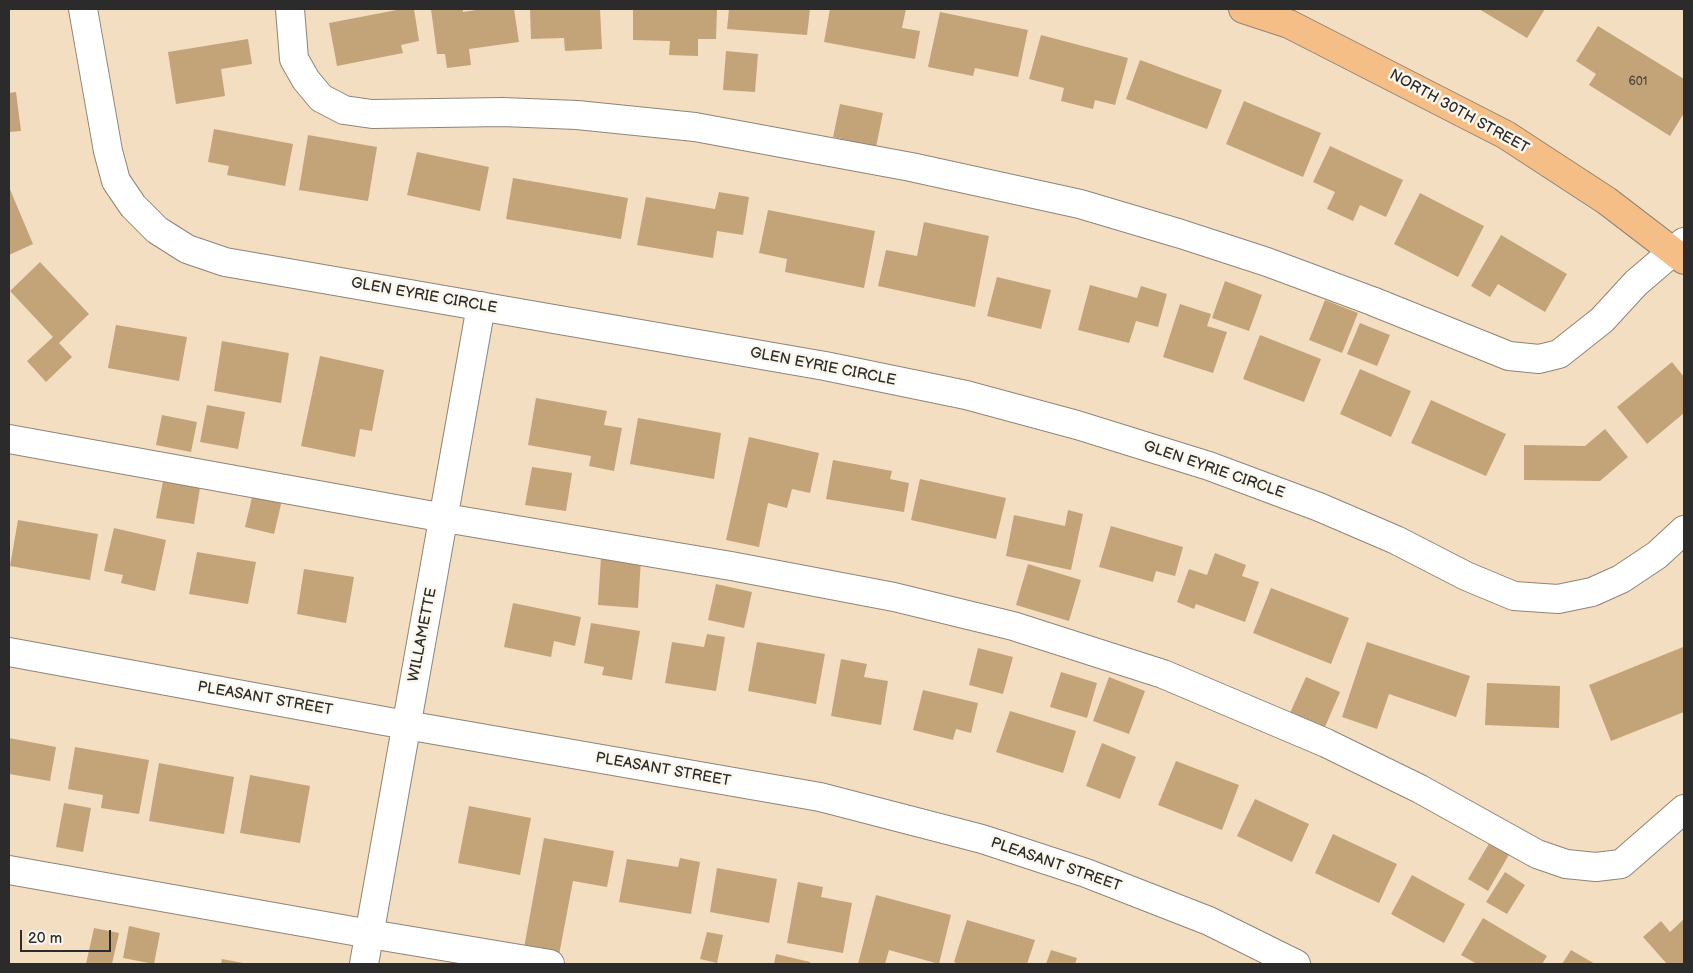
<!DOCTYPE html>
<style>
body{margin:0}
#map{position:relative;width:1693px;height:973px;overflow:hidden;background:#f4dec1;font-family:"Balsamiq Sans",sans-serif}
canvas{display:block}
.frame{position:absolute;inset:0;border:10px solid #2b2b2b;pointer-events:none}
.scale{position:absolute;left:20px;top:930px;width:91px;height:22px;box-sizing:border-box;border:2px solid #2b2b2b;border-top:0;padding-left:6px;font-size:15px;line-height:18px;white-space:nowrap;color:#2b2b2b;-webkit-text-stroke:4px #fbf7ec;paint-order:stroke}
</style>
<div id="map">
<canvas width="1693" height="973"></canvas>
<div class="frame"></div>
<div class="scale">20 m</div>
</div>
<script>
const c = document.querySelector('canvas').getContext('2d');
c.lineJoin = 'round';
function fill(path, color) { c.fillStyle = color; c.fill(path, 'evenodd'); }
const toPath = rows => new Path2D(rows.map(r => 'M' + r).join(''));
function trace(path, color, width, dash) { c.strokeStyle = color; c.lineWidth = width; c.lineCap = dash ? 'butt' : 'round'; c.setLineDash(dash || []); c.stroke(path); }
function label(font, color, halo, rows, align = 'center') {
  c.font = font + ' "Balsamiq Sans",sans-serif'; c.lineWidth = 5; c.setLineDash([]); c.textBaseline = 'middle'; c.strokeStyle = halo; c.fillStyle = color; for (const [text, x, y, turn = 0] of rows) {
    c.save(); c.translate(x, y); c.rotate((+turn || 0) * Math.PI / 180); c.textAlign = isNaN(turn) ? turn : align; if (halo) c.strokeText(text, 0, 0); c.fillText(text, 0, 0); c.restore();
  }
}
const building = toPath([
 [402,9,414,9,419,41,401,45,403,53,337,66,329,23],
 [431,9,463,9,463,12,483,9,514,9,519,42,469,49,471,65,447,68,445,54,437,54],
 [530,9,600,9,602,49,565,51,564,38,531,39],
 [633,9,717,9,716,39,698,39,698,56,669,55,670,41,633,40],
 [729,9,810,9,807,35,727,29],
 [830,9,906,9,902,28,920,31,915,59,824,42],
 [1479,9,1545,9,1527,38],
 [940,12,1028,30,1018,77,975,68,973,76,928,67],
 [1598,26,1684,79,1684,113,1670,136,1589,85,1596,74,1576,61],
 [1041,35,1128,58,1115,105,1095,100,1093,109,1061,101,1064,88,1029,79],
 [248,39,252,64,221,69,225,96,176,104,168,52],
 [726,51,758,54,755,92,723,90],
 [1140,60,1222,90,1207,129,1126,99],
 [16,92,21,131,9,132,9,93],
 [1244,101,1321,133,1303,177,1226,144],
 [840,104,883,113,876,147,833,137],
 [214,129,293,144,285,186,227,175,229,166,208,162],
 [308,135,377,147,368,201,299,190],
 [1330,146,1403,180,1386,217,1360,205,1353,221,1327,209,1335,192,1313,182],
 [417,152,489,167,480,211,407,195],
 [513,178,628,198,621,239,506,219],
 [9,187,33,244,9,255],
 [719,192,749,197,743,235,717,231,713,258,637,245,646,197,715,209],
 [1420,193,1484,226,1458,277,1394,244],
 [768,210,875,231,864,288,785,272,787,259,759,253],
 [924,222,989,236,975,307,878,286,886,250,917,256],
 [1501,235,1567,274,1545,312,1498,284,1490,297,1471,286],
 [40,262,89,314,59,343,72,357,46,382,27,361,53,337,10,291],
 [997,277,1051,290,1041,329,987,316],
 [1225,281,1262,295,1249,331,1212,318],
 [1090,285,1137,298,1141,286,1167,294,1158,327,1136,321,1129,343,1078,330],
 [1325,300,1358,313,1342,353,1309,340],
 [1180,304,1211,314,1207,326,1227,332,1213,373,1163,357],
 [1360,323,1390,335,1377,366,1347,354],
 [116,325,187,337,179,381,108,368],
 [1260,335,1321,359,1304,402,1243,379],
 [222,341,289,353,281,403,214,391],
 [320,356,384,370,372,431,360,429,355,457,301,446],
 [1672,362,1684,377,1684,413,1647,444,1617,407],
 [1360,369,1411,391,1391,437,1340,414],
 [536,398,607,411,604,425,622,428,614,471,589,466,591,456,528,445],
 [1431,400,1506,434,1486,476,1411,443],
 [207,405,245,412,238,449,200,442],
 [162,415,197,422,191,452,156,445],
 [638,418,721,433,714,479,630,464],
 [1605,429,1628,457,1600,481,1524,480,1524,445,1585,446],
 [749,437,819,453,810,493,792,489,787,508,768,503,759,547,726,540],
 [833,460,892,471,890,479,909,483,904,512,826,499],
 [532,467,572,473,566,511,525,505],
 [164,476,201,482,194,524,156,518],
 [920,479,1006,498,996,539,911,520],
 [253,493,282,500,274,534,245,527],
 [1068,510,1083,514,1071,570,1006,556,1014,515,1065,526],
 [18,520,98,534,90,580,10,566],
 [1111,526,1183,547,1175,576,1156,571,1153,582,1099,567],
 [114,528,166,540,155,591,121,583,123,575,104,571],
 [197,552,256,562,248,604,189,594],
 [1215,553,1246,565,1242,576,1259,582,1245,622,1196,604,1194,609,1177,602,1189,569,1207,575],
 [601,557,641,559,638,608,598,605],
 [1028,564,1081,580,1069,621,1016,605],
 [304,569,354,577,346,623,297,614],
 [716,584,752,592,744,628,708,620],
 [1271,588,1349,618,1331,664,1253,633],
 [513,603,581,617,575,646,554,641,551,657,504,647],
 [591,623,640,631,632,680,602,675,604,667,584,663],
 [707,634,725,637,716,691,665,683,672,642,704,647],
 [757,642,825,654,816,704,748,691],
 [1367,642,1470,676,1456,717,1389,694,1377,729,1342,717],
 [1683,647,1684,651,1684,712,1611,741,1589,685],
 [978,648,1013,657,1003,694,969,685],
 [841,659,867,664,864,677,888,681,881,725,831,716],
 [1061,672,1097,683,1087,718,1050,707],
 [1109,677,1145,691,1129,734,1093,721],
 [1306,677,1340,692,1325,727,1290,713],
 [1487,683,1560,686,1559,728,1485,725],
 [923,690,978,703,971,733,956,729,953,740,913,730],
 [1010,711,1076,731,1063,773,996,752],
 [9,738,56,747,50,781,9,774],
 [1102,743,1136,757,1120,799,1086,786],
 [75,747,149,760,139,814,101,808,103,795,68,789],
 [1176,761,1239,785,1222,830,1158,805],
 [159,763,234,777,224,834,149,821],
 [250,775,310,786,300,843,240,833],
 [1255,799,1309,824,1292,862,1237,836],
 [64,803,91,808,83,852,56,847],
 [469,806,531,818,520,875,458,863],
 [1333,834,1397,864,1379,903,1315,873],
 [544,838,614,851,607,887,573,881,559,955,524,948],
 [1490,842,1510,853,1488,891,1468,879],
 [680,858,700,862,691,914,619,902,627,859,678,867],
 [717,868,777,879,769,923,710,912],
 [1505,872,1525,885,1507,914,1486,902],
 [1412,875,1465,904,1444,943,1391,914],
 [798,882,823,887,821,897,852,903,843,953,787,943],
 [876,895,951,915,939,964,889,950,885,964,858,964],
 [1483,918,1547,956,1542,964,1477,964,1461,955],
 [1684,919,1684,964,1667,964,1643,937,1661,921,1670,932],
 [967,920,1035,940,1027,964,960,964,954,962],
 [129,926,160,933,154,964,123,958],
 [94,928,119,933,112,964,86,964],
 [707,932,723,935,717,963,700,959],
 [1051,950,1077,958,1075,964,1046,964],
 [1571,950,1595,964,1562,964],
 [776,954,810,962,810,964,774,964],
 [222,959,243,963,243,964,221,964]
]);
const minor = toPath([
 [83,9,108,151,116,181,133,206,157,230,187,249,225,262,825,366,966,395,1077,425,1209,466,1319,507,1396,540,1466,576,1514,596,1558,599,1592,592,1621,579,1657,555,1684,530],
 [290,9,294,59,306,80,321,98,344,110,372,114,503,112,577,115,695,127,911,167,1080,204,1181,234,1267,262,1372,301,1509,356,1539,359,1559,354,1602,320,1636,283,1684,242],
 [9,439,445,518,731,566,894,597,1013,626,1163,674,1326,743,1420,789,1537,854,1566,864,1596,867,1621,864,1684,809],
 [9,652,406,725,820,797,982,839,1086,873,1209,921,1296,964],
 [9,870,370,934,550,964],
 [364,964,481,306]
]);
const major = toPath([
 [1243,9,1289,24,1506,135,1607,201,1684,260]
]);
const numberNames = [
 ["601",1638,82]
];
const streetNames = [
 ["NORTH 30TH STREET",1459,112,29],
 ["GLEN EYRIE CIRCLE",424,296,10],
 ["GLEN EYRIE CIRCLE",823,367,11],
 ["GLEN EYRIE CIRCLE",1214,470,19],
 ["WILLAMETTE",423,635,-79],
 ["PLEASANT STREET",265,699,10],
 ["PLEASANT STREET",663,770,10],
 ["PLEASANT STREET",1056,865,19]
];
fill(building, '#c3a479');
trace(minor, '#908476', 30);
trace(major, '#908476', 30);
trace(minor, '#fff', 28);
trace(major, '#f6be87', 28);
label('12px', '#51493e', null, numberNames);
label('15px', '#2b2b2b', '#fbf7ec', streetNames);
</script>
